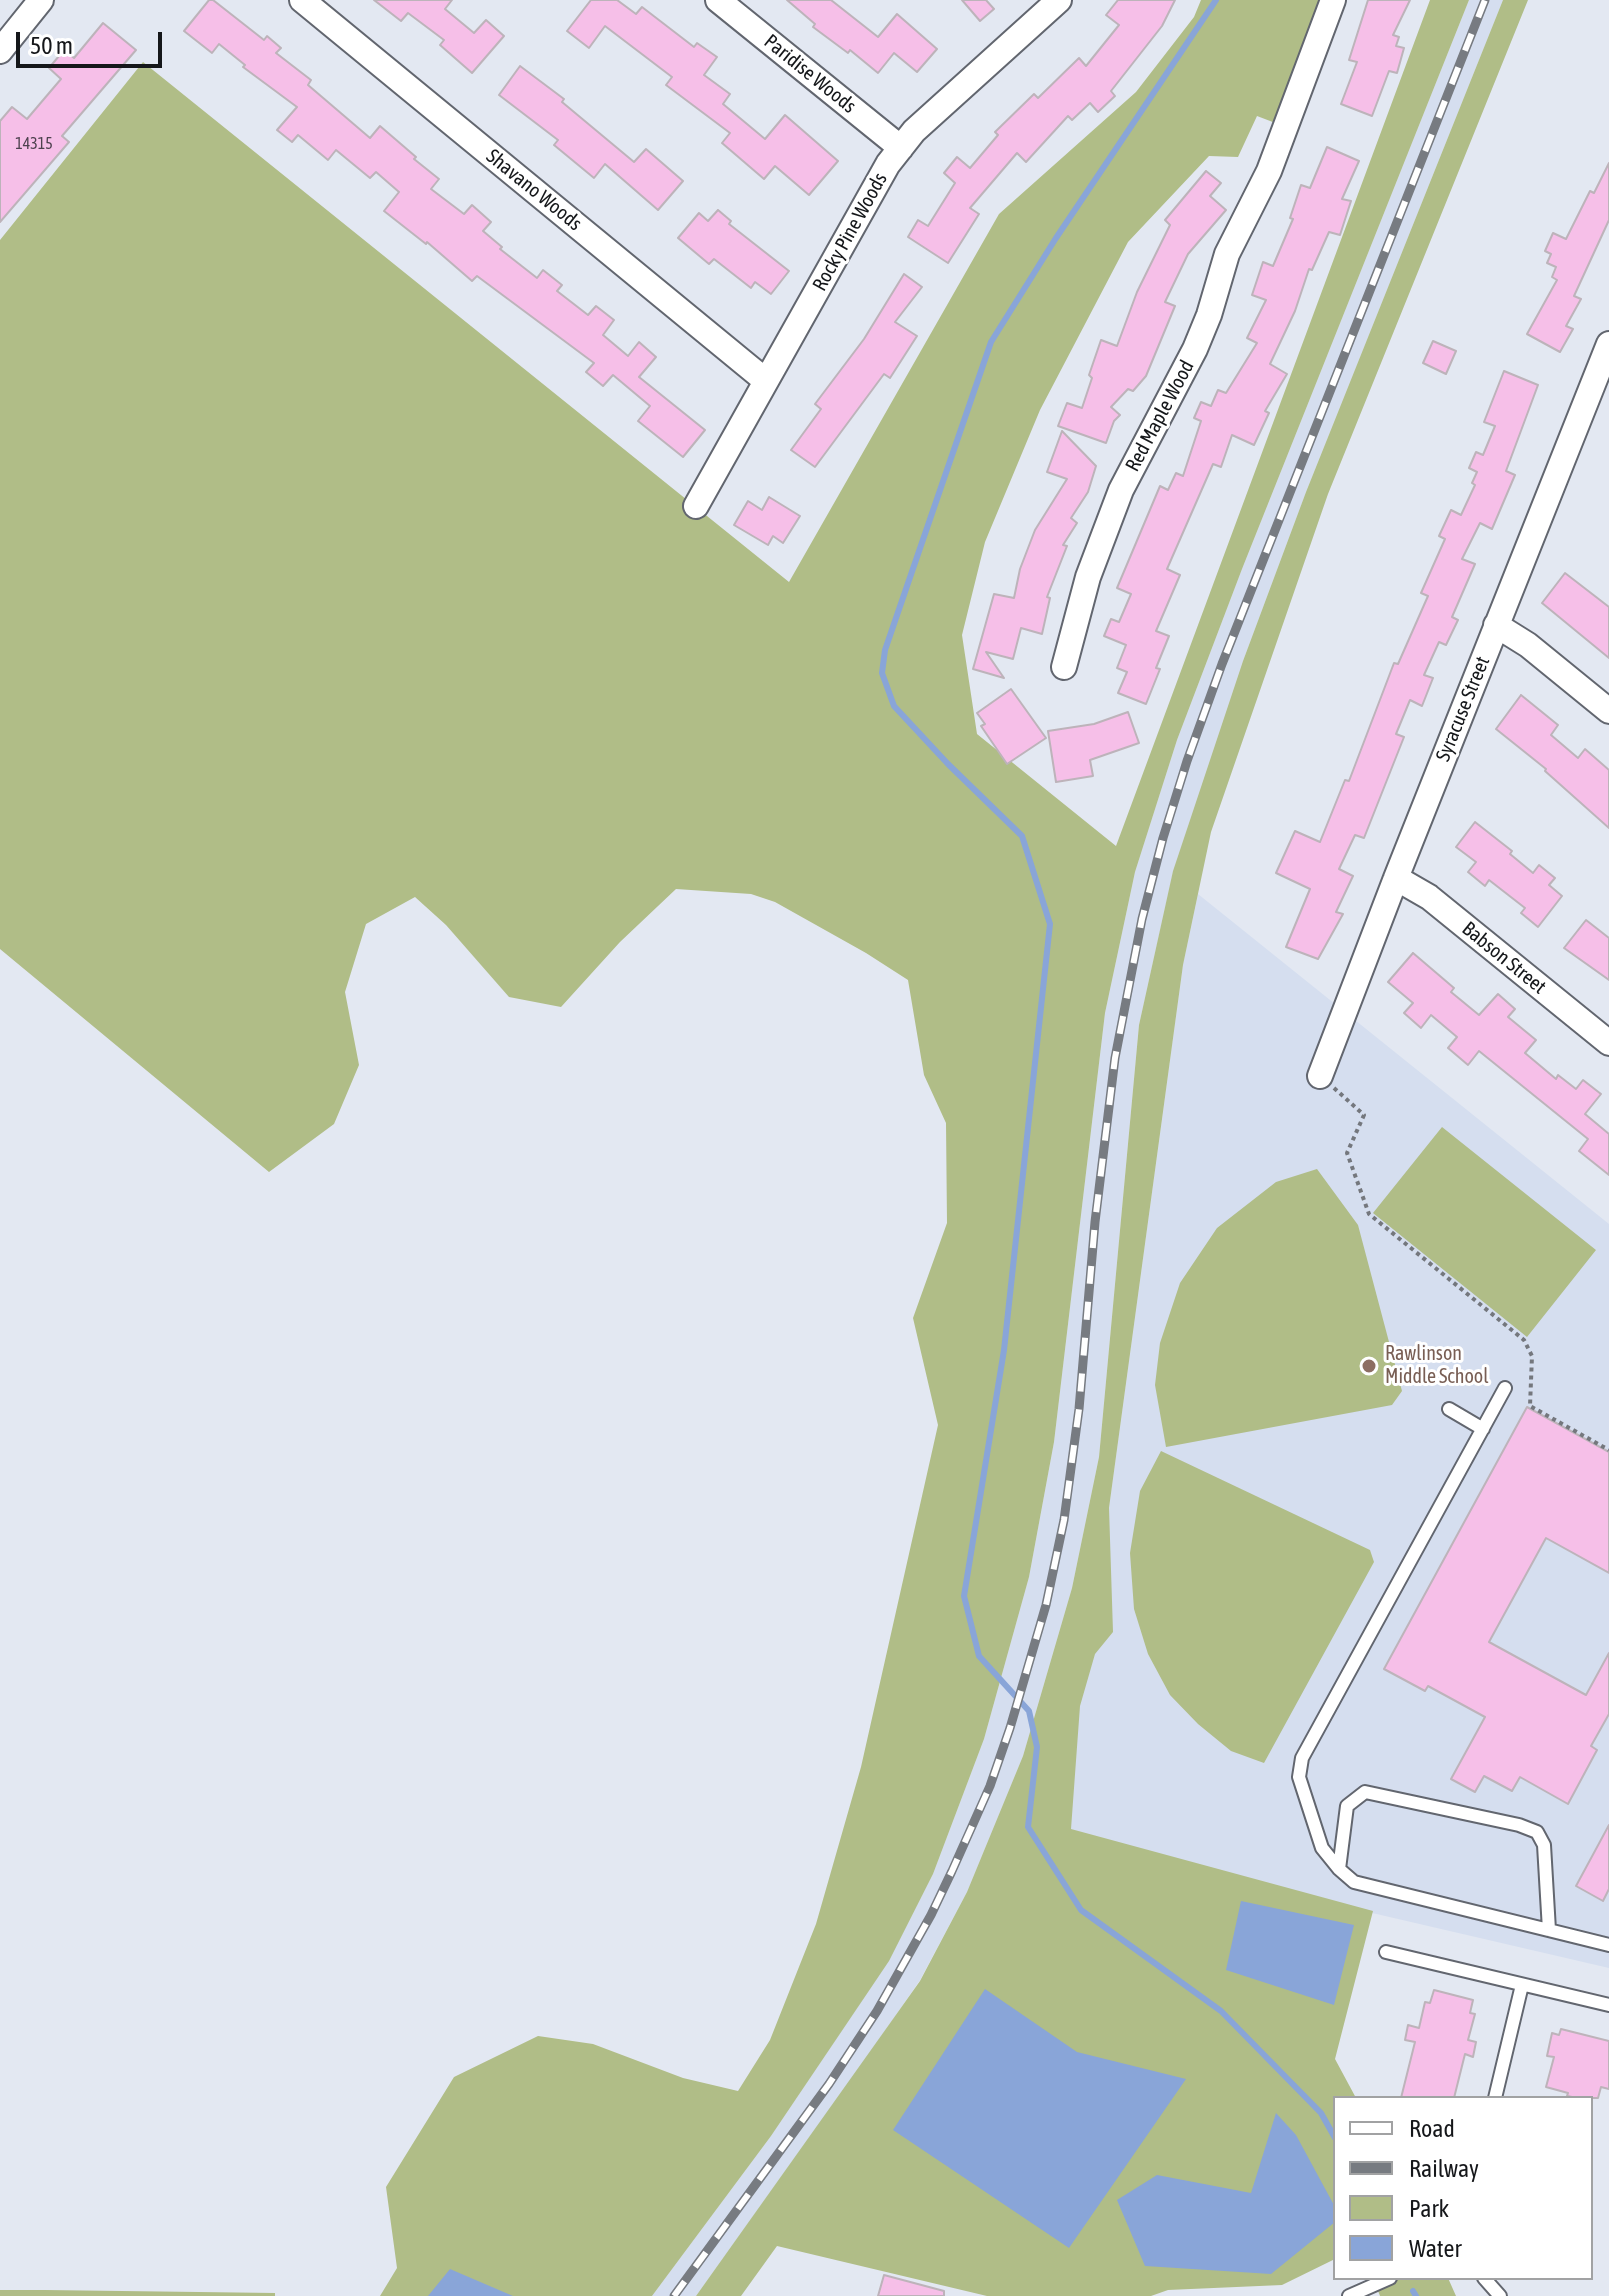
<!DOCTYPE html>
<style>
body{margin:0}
#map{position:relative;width:1609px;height:2296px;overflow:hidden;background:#e3e8f2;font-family:"Asap Condensed",sans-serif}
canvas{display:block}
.legend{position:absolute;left:1333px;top:2096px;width:260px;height:184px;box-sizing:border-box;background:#fff;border:2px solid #a1a2a3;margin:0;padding:10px 14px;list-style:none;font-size:24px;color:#15171a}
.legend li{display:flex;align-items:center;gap:16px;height:40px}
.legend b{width:40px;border:2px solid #a1a2a3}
.scale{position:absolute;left:16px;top:32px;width:146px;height:36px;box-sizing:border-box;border:4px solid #15171a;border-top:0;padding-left:10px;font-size:24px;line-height:28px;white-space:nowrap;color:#15171a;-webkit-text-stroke:6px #fff;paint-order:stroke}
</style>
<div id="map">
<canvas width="1609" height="2296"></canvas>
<ul class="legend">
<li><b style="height:10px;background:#fff"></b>Road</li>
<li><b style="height:10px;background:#777b81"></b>Railway</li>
<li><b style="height:22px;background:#b0bd87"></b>Park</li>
<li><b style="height:22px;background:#89a5d8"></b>Water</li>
</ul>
<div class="scale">50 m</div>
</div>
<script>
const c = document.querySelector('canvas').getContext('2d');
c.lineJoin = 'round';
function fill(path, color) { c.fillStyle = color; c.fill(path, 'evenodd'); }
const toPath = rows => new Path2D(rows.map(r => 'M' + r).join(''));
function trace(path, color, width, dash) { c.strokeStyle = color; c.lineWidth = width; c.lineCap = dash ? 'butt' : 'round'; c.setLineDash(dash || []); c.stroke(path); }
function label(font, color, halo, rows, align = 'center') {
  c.font = font + ' "Asap Condensed",sans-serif'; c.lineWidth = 6; c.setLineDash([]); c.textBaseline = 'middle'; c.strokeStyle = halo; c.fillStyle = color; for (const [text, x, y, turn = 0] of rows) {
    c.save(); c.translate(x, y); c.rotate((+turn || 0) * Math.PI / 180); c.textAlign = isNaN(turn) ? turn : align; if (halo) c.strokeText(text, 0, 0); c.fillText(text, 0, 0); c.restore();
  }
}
const built = toPath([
 [1469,0,1503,0,1306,492,1243,661,1173,872,1139,1025,1099,1457,1072,1588,1023,1756,967,1892,920,1980,863,2063,696,2296,652,2296,771,2136,888,1961,933,1874,984,1739,1029,1577,1054,1442,1105,1013,1135,872,1177,740,1242,569],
 [1198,894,1609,1224,1609,1968,1045,1837,1109,1508,1183,965]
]);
const green = toPath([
 [1201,0,1324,0,1278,124,1257,116,1238,157,1209,156,1128,242,1040,410,985,542,962,635,977,734,1116,846,1430,0,1469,0,1242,569,1177,740,1135,872,1105,1013,1054,1442,1029,1577,984,1739,933,1874,889,1961,771,2136,652,2296,380,2296,397,2268,386,2187,454,2077,538,2036,593,2044,683,2078,738,2091,770,2040,816,1924,861,1767,938,1425,913,1318,947,1223,946,1123,924,1075,908,980,866,953,775,902,751,894,676,889,620,942,561,1007,509,997,446,925,415,897,366,924,345,992,359,1065,334,1124,269,1172,0,949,0,240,143,62,789,582,999,214,1136,92,1194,17],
 [1503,0,1528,0,1328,494,1211,832,1183,965,1109,1508,1113,1632,1095,1654,1080,1706,1071,1829,1373,1911,1335,2059,1356,2098,1335,2098,1335,2259,1282,2285,1168,2290,1151,2296,987,2296,777,2246,741,2296,696,2296,920,1981,967,1892,1023,1756,1072,1588,1099,1457,1139,1025,1173,871,1243,661,1306,492],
 [1442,1127,1596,1250,1527,1337,1373,1213],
 [1317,1169,1358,1225,1402,1391,1392,1405,1166,1447,1155,1385,1160,1343,1180,1283,1217,1228,1276,1182],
 [1161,1451,1370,1550,1374,1562,1264,1763,1231,1751,1198,1724,1170,1695,1148,1654,1134,1609,1130,1553,1140,1491],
 [1373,2278,1448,2278,1456,2296,1380,2296],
 [0,2290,45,2290,275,2293,275,2296,0,2296]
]);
const water = toPath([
 [1241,1901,1354,1925,1334,2005,1226,1970],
 [985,1989,1077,2052,1186,2079,1069,2248,893,2130],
 [1276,2113,1296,2135,1335,2207,1335,2222,1271,2274,1145,2266,1117,2200,1157,2175,1251,2193],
 [450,2269,513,2296,428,2296]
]);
const stream = toPath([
 [1216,0,1056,238,991,342,885,650,882,673,894,706,948,764,1022,836,1050,924,1004,1350,964,1596,979,1656,1029,1711,1037,1747,1028,1827,1081,1910,1221,2011,1321,2113,1335,2138],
 [1413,2291,1416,2296]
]);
const building = toPath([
 [209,0,213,0,264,40,267,36,281,48,276,53,311,80,308,85,370,138,380,126,416,157,414,159,439,179,431,189,464,214,472,205,491,222,483,231,502,247,500,249,537,278,543,270,562,285,557,291,588,315,596,306,614,320,603,335,628,356,639,342,656,357,639,377,705,430,683,457,638,421,650,406,613,375,603,386,586,372,594,363,477,276,472,281,427,242,426,244,384,211,399,192,376,172,370,178,336,150,328,160,298,135,292,142,277,130,297,107,243,67,245,65,219,44,212,53,184,31,209,0],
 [374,0,452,0,445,9,474,33,486,20,504,36,472,73,440,45,444,40,408,13,401,21,374,0],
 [591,0,617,0,636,14,642,7,694,47,697,43,717,57,704,75,730,94,723,104,765,139,785,115,838,161,809,195,775,166,764,179,722,143,730,133,666,85,672,77,605,26,589,48,567,31,591,0],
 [787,0,831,0,878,37,897,14,937,49,917,72,894,53,878,73,850,50,848,53,813,27,815,24,787,0],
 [962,0,986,0,994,9,980,21,962,0],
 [1118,0,1175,0,1162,26,1111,91,1115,96,1098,112,1090,103,1072,120,1068,116,1026,162,1017,153,970,208,979,214,948,263,908,237,918,220,928,226,955,183,944,173,957,157,970,168,998,135,995,132,1034,94,1038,98,1079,58,1086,66,1119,25,1106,15,1118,0],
 [1368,0,1410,0,1393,35,1399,37,1396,46,1404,48,1397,73,1389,71,1372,116,1341,104,1357,62,1349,60,1368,0],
 [103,23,136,50,62,136,69,142,0,222,0,121,12,107,27,119,61,79,49,68,64,50,74,58,103,23],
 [520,66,564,99,562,102,634,162,646,149,683,181,658,210,605,164,594,178,554,145,558,140,499,95,520,66],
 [1327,147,1359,161,1342,199,1351,201,1340,235,1329,232,1312,270,1309,269,1295,311,1270,364,1287,374,1265,411,1269,413,1254,445,1232,435,1221,467,1213,464,1167,569,1180,575,1156,631,1169,636,1156,668,1160,669,1146,704,1118,693,1127,672,1117,668,1126,645,1104,636,1111,619,1119,622,1131,594,1117,588,1160,486,1168,490,1176,473,1183,476,1201,421,1194,418,1201,402,1211,406,1218,390,1226,393,1257,343,1247,338,1266,300,1252,295,1263,262,1273,266,1293,219,1290,218,1301,185,1310,188,1327,147],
 [1609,163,1609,220,1574,296,1581,299,1566,326,1573,329,1560,352,1527,334,1557,280,1552,277,1556,267,1547,263,1551,254,1545,251,1553,233,1566,239,1590,191,1594,193,1609,163],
 [1206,171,1221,183,1210,196,1226,210,1188,254,1165,302,1175,306,1146,376,1133,391,1128,389,1111,407,1120,415,1114,421,1106,443,1058,426,1067,403,1082,408,1092,378,1089,375,1101,340,1117,346,1137,292,1170,225,1165,220,1206,171],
 [718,210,731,221,729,224,789,271,771,294,755,282,751,288,714,259,709,264,678,238,699,213,708,221,718,210],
 [904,274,922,287,895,322,917,336,890,378,884,374,815,467,791,450,821,409,815,404,864,339,904,274],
 [1433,341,1456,351,1446,374,1423,363,1433,341],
 [1504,371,1538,385,1506,471,1515,475,1492,529,1480,523,1462,559,1475,564,1452,617,1458,620,1446,645,1439,642,1424,675,1433,678,1422,706,1410,700,1396,734,1404,737,1364,838,1355,835,1339,869,1353,876,1336,912,1343,914,1318,959,1286,947,1310,889,1276,873,1295,831,1320,842,1345,780,1349,781,1394,663,1398,664,1428,596,1421,593,1445,539,1439,536,1451,510,1461,515,1475,485,1472,483,1477,472,1469,468,1476,452,1483,455,1495,426,1484,422,1504,371],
 [1062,431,1096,466,1088,492,1071,518,1077,523,1063,545,1067,546,1047,597,1050,598,1042,634,1021,628,1013,659,986,652,1004,678,973,669,994,594,1014,598,1020,569,1035,530,1067,479,1047,472,1062,431],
 [769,497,800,516,783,543,773,536,768,545,734,525,748,501,762,510,769,497],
 [1565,573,1609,607,1609,658,1542,603,1565,573],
 [1011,689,1046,738,1007,764,981,726,985,724,977,713,1011,689],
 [1521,695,1558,725,1551,735,1578,758,1585,749,1609,770,1609,828,1545,771,1546,769,1496,729,1521,695],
 [1128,712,1139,743,1090,760,1093,776,1056,782,1048,731,1094,724,1128,712],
 [1475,822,1512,851,1510,854,1533,873,1539,865,1555,878,1549,885,1562,896,1538,927,1521,913,1525,908,1489,880,1485,886,1468,872,1476,862,1456,847,1475,822],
 [1586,920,1609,938,1609,980,1564,948,1586,920],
 [1413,953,1454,988,1451,992,1479,1015,1498,994,1515,1009,1508,1017,1536,1040,1525,1053,1556,1079,1558,1075,1576,1089,1583,1080,1601,1094,1585,1114,1609,1134,1609,1175,1579,1151,1588,1139,1479,1051,1468,1065,1448,1048,1457,1037,1431,1015,1421,1028,1404,1013,1413,1003,1388,982,1413,953],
 [1527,1407,1609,1452,1609,1573,1546,1538,1489,1642,1586,1695,1609,1653,1609,1714,1591,1746,1597,1750,1568,1804,1520,1777,1512,1791,1484,1776,1475,1792,1451,1779,1485,1717,1428,1686,1425,1691,1384,1669,1527,1407],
 [1609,1825,1609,1889,1603,1901,1576,1886,1609,1825],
 [1434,1990,1473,2000,1470,2013,1475,2014,1468,2040,1476,2042,1473,2057,1465,2054,1454,2098,1401,2098,1415,2042,1405,2040,1408,2025,1419,2028,1425,2002,1430,2003,1434,1990],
 [1561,2029,1609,2041,1609,2089,1601,2087,1598,2098,1577,2098,1567,2096,1568,2093,1546,2087,1554,2057,1547,2056,1552,2033,1559,2035,1561,2029],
 [884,2275,944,2291,944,2296,878,2296,884,2275]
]);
const path = toPath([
 [1334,1088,1364,1115,1347,1153,1369,1214,1524,1340,1532,1356,1530,1406,1609,1450]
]);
const service = toPath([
 [1505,1388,1302,1758,1299,1777,1322,1848,1339,1869,1354,1882,1609,1945],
 [1449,1409,1483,1429],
 [1339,1869,1347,1806,1365,1792,1519,1825,1537,1832,1544,1845,1549,1930],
 [1386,1952,1609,2005],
 [1495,2098,1522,1985],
 [1484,2278,1500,2296],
 [1349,2296,1390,2278]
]);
const minor = toPath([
 [302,0,766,381],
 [718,0,901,148],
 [0,51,41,0],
 [696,506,888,164,914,131,1059,0],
 [1496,625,1528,645,1609,711],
 [1064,667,1088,577,1121,490,1195,349,1209,315,1227,254,1269,171,1333,0],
 [1396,878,1429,897,1609,1043],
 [1320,1076,1396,878,1609,344]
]);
const rail = toPath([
 [674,2296,829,2084,877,2011,931,1915,952,1871,990,1786,1010,1728,1046,1605,1064,1520,1079,1409,1095,1222,1115,1058,1142,919,1163,838,1187,761,1222,664,1485,0]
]);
const markers = [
 [1369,1366,8,"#8d6e63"]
];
const numberNames = [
 ["14315",34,144]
];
const streetNames = [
 ["Paridise Woods",810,74,39],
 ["Shavano Woods",534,190,39],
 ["Rocky Pine Woods",850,232,-61],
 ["Red Maple Wood",1160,416,-62],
 ["Syracuse Street",1463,709,-68],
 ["Babson Street",1504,958,39]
];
const educationNames = [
 ["Rawlinson",1385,1354],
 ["Middle School",1385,1377]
];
fill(built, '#d5deef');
fill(green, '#b0bd87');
fill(water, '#89a5d8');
trace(stream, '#89a5d8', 6);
fill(building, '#f6bfe8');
trace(building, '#bdb3ba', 2);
trace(service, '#62666f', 16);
trace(minor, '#62666f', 28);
trace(path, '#74777d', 4, [4, 4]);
trace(service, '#fff', 12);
trace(minor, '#fff', 24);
trace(rail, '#777b81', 9);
trace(rail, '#fff', 6, [18]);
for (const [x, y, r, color] of markers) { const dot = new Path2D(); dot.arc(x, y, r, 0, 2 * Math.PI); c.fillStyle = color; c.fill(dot); trace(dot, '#fff', 3); }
label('16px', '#4d414e', null, numberNames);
label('20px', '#15171a', '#fff', streetNames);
label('20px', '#785e54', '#fff', educationNames, 'left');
</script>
